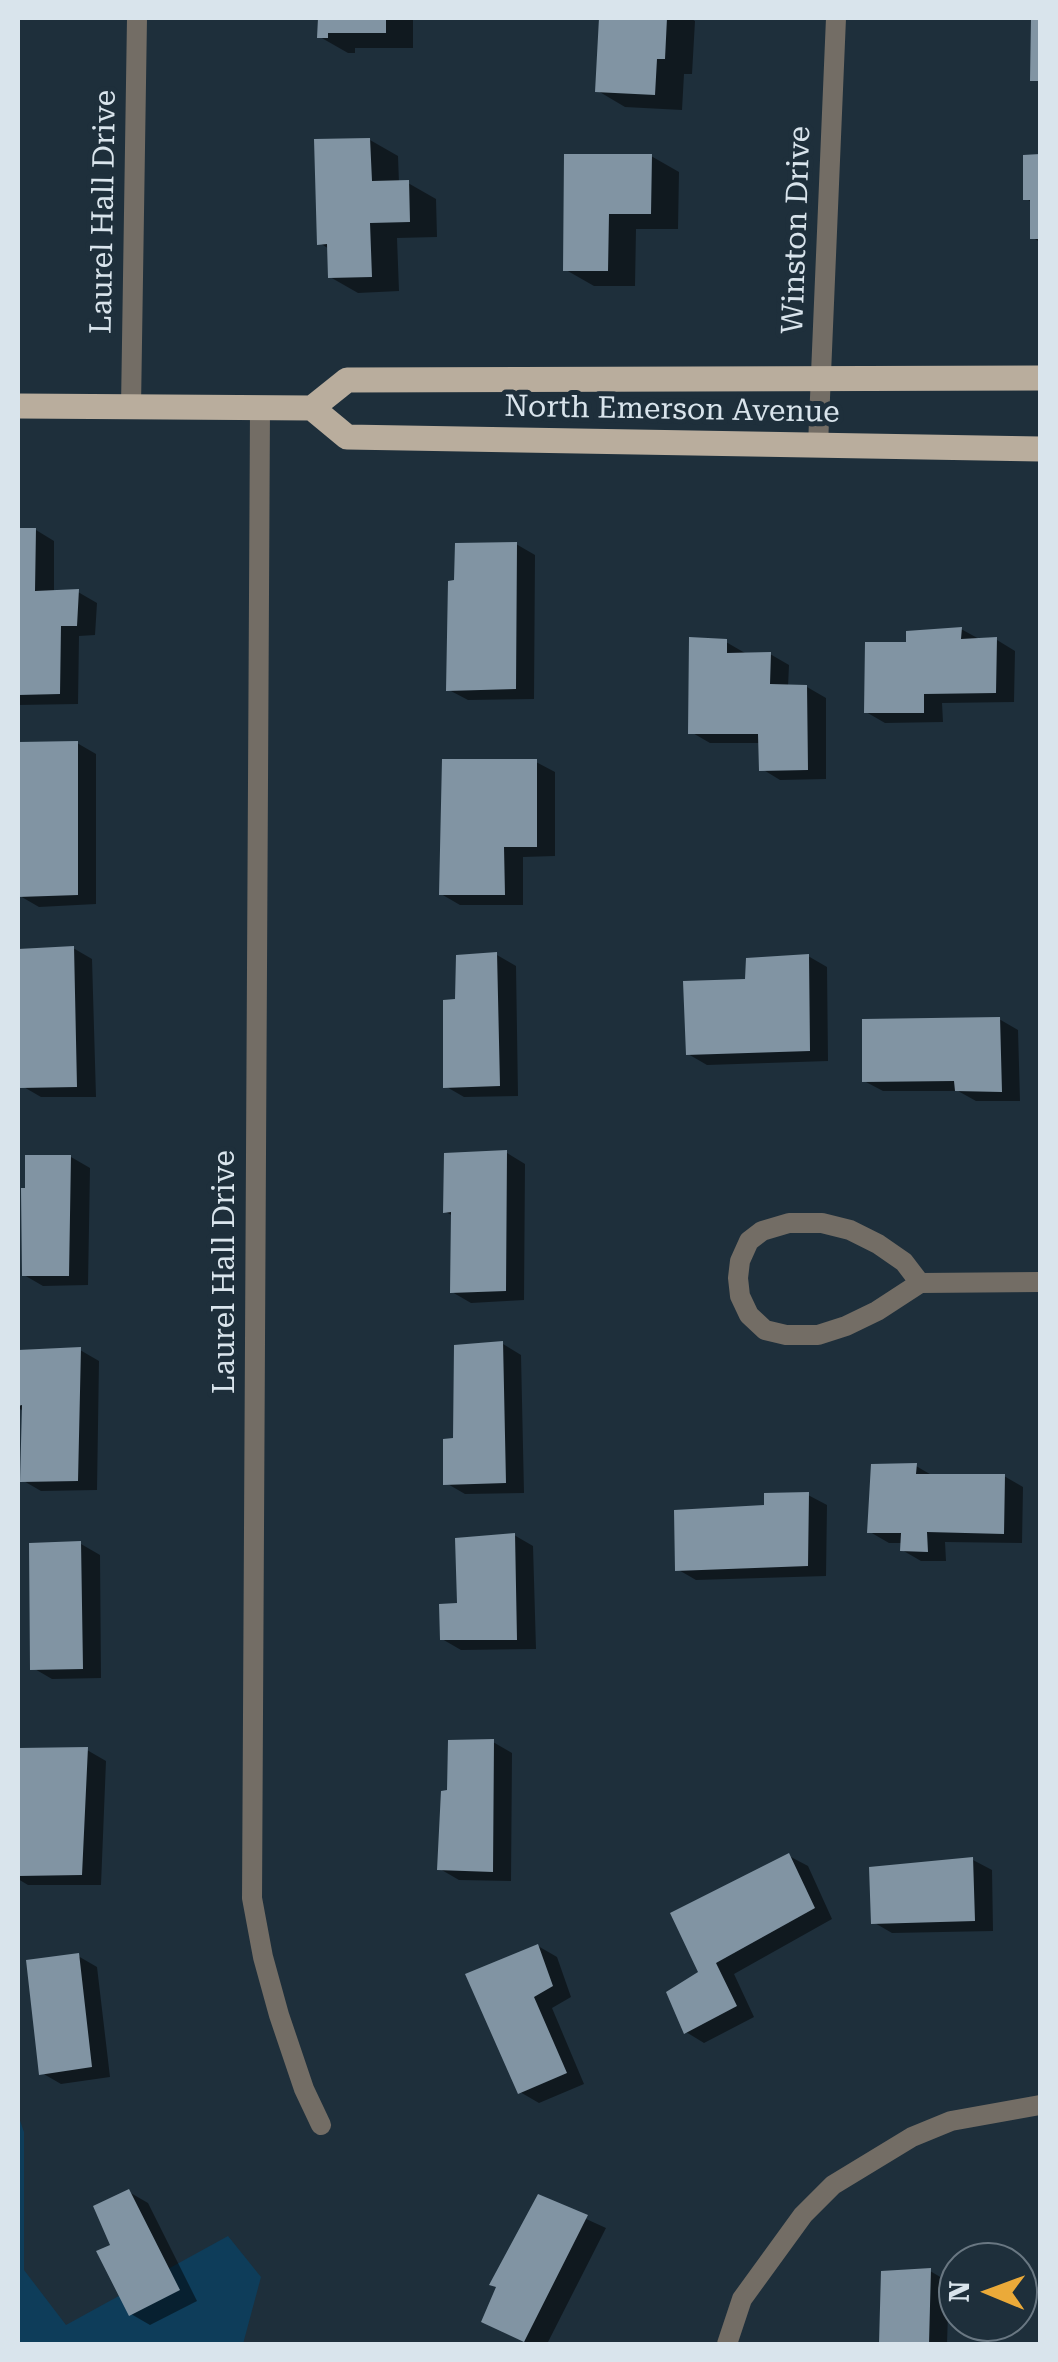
<!DOCTYPE html>
<style>
body{margin:0}
#map{position:relative;width:1058px;height:2362px;overflow:hidden;background:#1e2f3b;font-family:"Roboto Serif",serif}
canvas{display:block}
.frame{position:absolute;inset:0;border:20px solid #d9e4ec;pointer-events:none}
.north{position:absolute;left:938px;top:2242px;width:100px;height:100px;box-sizing:border-box;background:#1e2f3b;border:2px solid #697782;border-radius:50%;rotate:271deg;font-size:28px;font-weight:700;line-height:40px;text-align:center;color:#d9e4ec}
.north::after{content:'';display:block;margin:auto;width:35px;height:45px;background:#ebaa39;clip-path:polygon(50% 0,100% 100%,50% 72%,0 100%)}
</style>
<div id="map">
<canvas width="1058" height="2362"></canvas>
<div class="frame"></div>
<div class="north">N</div>
</div>
<script>
const c = document.querySelector('canvas').getContext('2d');
c.lineJoin = 'round';
function fill(path, color) { c.fillStyle = color; c.fill(path, 'evenodd'); }
const toPath = rows => new Path2D(rows.map(r => 'M' + r).join(''));
function trace(path, color, width, dash) { c.strokeStyle = color; c.lineWidth = width; c.lineCap = dash ? 'butt' : 'round'; c.setLineDash(dash || []); c.stroke(path); }
function label(font, color, halo, rows, align = 'center') {
  c.font = font + ' "Roboto Serif",serif'; c.lineWidth = 10; c.setLineDash([]); c.textBaseline = 'middle'; c.strokeStyle = halo; c.fillStyle = color; for (const [text, x, y, turn = 0] of rows) {
    c.save(); c.translate(x, y); c.rotate((+turn || 0) * Math.PI / 180); c.textAlign = isNaN(turn) ? turn : align; if (halo) c.strokeText(text, 0, 0); c.fillText(text, 0, 0); c.restore();
  }
}
const green = toPath([
 [18,2115,24,2132,24,2270,66,2325,228,2236,261,2277,243,2344,18,2344]
]);
const shadow = toPath([
 [320,18,413,18,413,48,355,48,355,53,348,53,320,37],
 [602,18,690,18,695,21,692,74,684,74,682,110,625,107,598,91],
 [370,140,398,156,399,183,408,183,436,199,437,237,397,238,399,291,358,293,330,277,329,249,320,243],
 [651,156,679,172,678,229,636,229,635,286,594,286,566,270],
 [1026,157,1040,157,1040,242,1033,238,1033,203,1025,198],
 [18,530,36,530,54,541,54,593,78,592,97,603,95,635,79,636,78,704,18,705],
 [516,544,535,555,534,699,468,700,449,690],
 [961,629,981,640,997,640,1015,651,1014,702,942,703,943,722,885,723,866,712,909,644],
 [726,642,745,653,770,654,789,665,788,687,807,687,826,698,826,779,780,780,762,769,761,743,710,743,691,732],
 [77,743,96,754,96,904,39,907,20,896,18,744],
 [536,762,555,772,555,856,523,857,523,905,460,905,441,894],
 [73,948,92,959,96,1097,41,1097,22,1086],
 [497,955,516,966,518,1096,464,1097,445,1086,457,1001],
 [808,956,827,967,828,1061,707,1065,688,1054,748,981],
 [999,1019,1018,1030,1020,1101,976,1101,958,1091,883,1091,864,1081],
 [507,1153,525,1164,524,1300,471,1303,452,1292,453,1216,446,1212],
 [71,1157,90,1168,88,1285,43,1286,24,1275],
 [503,1344,521,1355,524,1493,465,1494,446,1483,456,1440],
 [80,1350,99,1361,97,1490,41,1491,22,1480,25,1412,18,1408,18,1352],
 [916,1466,935,1477,1004,1476,1023,1487,1022,1543,945,1542,946,1561,921,1561,902,1550,903,1543,889,1543,870,1532],
 [808,1495,827,1505,826,1576,696,1580,677,1569,766,1508],
 [514,1535,533,1546,536,1649,461,1650,442,1639],
 [81,1544,100,1555,101,1678,52,1679,33,1668],
 [493,1742,512,1753,511,1881,459,1880,440,1869,449,1792],
 [87,1750,106,1761,101,1885,28,1885,18,1879,18,1751],
 [789,1856,808,1866,832,1919,734,1974,754,2017,704,2043,686,2032,701,1973],
 [973,1860,992,1870,993,1931,892,1933,873,1922],
 [538,1946,557,1957,571,1997,552,2008,584,2084,539,2103,520,2092],
 [78,1956,97,1967,110,2077,61,2084,42,2073],
 [129,2192,148,2203,197,2301,150,2325,131,2314,113,2247],
 [540,2198,606,2228,547,2344,530,2344,503,2332],
 [930,2271,949,2282,947,2344,881,2344,883,2273]
]);
const building = toPath([
 [318,18,386,18,386,33,328,33,328,38,317,38],
 [599,18,667,18,665,59,657,59,655,95,595,92],
 [1031,18,1040,18,1040,81,1030,81],
 [370,138,372,181,409,180,410,222,370,223,372,277,328,278,327,244,317,245,314,139],
 [564,154,652,154,651,214,609,214,608,271,563,271],
 [1040,154,1040,239,1030,239,1030,200,1023,200,1023,155],
 [18,528,36,528,35,591,79,589,77,626,61,626,60,694,18,695],
 [517,542,516,689,446,691,448,581,454,580,455,543],
 [962,627,961,639,997,637,996,693,924,694,924,713,864,713,865,642,906,642,906,631],
 [689,637,727,639,727,653,771,652,770,684,807,685,808,770,759,771,758,734,688,734],
 [78,741,78,895,18,897,18,742],
 [442,759,537,759,537,847,504,847,505,895,439,895],
 [74,946,77,1087,19,1088,18,949],
 [497,952,500,1086,443,1088,443,1000,455,999,456,955],
 [809,954,810,1051,686,1055,683,981,745,979,746,958],
 [1000,1017,1002,1092,955,1091,954,1081,862,1082,862,1019],
 [507,1150,506,1291,450,1293,451,1212,443,1213,444,1153],
 [25,1155,71,1155,69,1276,22,1276,21,1188,25,1188],
 [503,1341,506,1483,443,1485,443,1439,453,1438,454,1345],
 [81,1347,78,1481,20,1482,22,1405,18,1406,18,1350],
 [917,1463,916,1474,1005,1474,1004,1534,927,1532,928,1552,900,1551,901,1533,867,1533,871,1464],
 [809,1492,808,1566,675,1571,674,1510,764,1505,764,1493],
 [515,1533,517,1640,440,1640,439,1604,457,1603,455,1538],
 [81,1541,83,1669,30,1670,29,1543],
 [494,1739,493,1872,437,1870,441,1791,447,1790,448,1740],
 [88,1747,82,1875,18,1876,18,1748],
 [789,1853,815,1908,716,1963,737,2006,684,2034,666,1992,698,1972,670,1913],
 [973,1857,975,1921,871,1924,869,1867],
 [538,1944,553,1986,534,1997,567,2073,518,2094,465,1974],
 [79,1953,92,2067,39,2075,26,1960],
 [129,2189,180,2290,129,2316,96,2251,110,2245,93,2206],
 [538,2194,588,2215,524,2342,481,2322,496,2287,489,2285],
 [931,2268,929,2344,879,2344,881,2271]
]);
const minor = toPath([
 [131,407,137,18],
 [260,408,252,1898,263,1957,279,2015,304,2089,321,2125],
 [818,445,836,18],
 [920,1283,904,1262,878,1244,850,1230,822,1223,789,1223,762,1231,749,1241,740,1261,738,1278,740,1296,749,1315,765,1330,786,1335,818,1335,846,1326,877,1311,920,1283,1040,1282],
 [727,2344,742,2299,803,2215,833,2185,912,2137,951,2121,1040,2105]
]);
const primary = toPath([
 [18,406,312,408,347,380,1040,378],
 [312,408,347,437,1040,449]
]);
const streetNames = [
 ["Laurel Hall Drive",104,212,-89],
 ["Winston Drive",797,230,-88],
 ["North Emerson Avenue",672,410,1],
 ["Laurel Hall Drive",225,1272,-90]
];
fill(green, '#0e3d5a');
fill(shadow, '#0007');
fill(building, '#8194a3');
trace(minor, '#736d65', 20);
trace(primary, '#b9ad9d', 25);
label('30px', '#d9e4ec', '#1e2f3b', streetNames);
</script>
